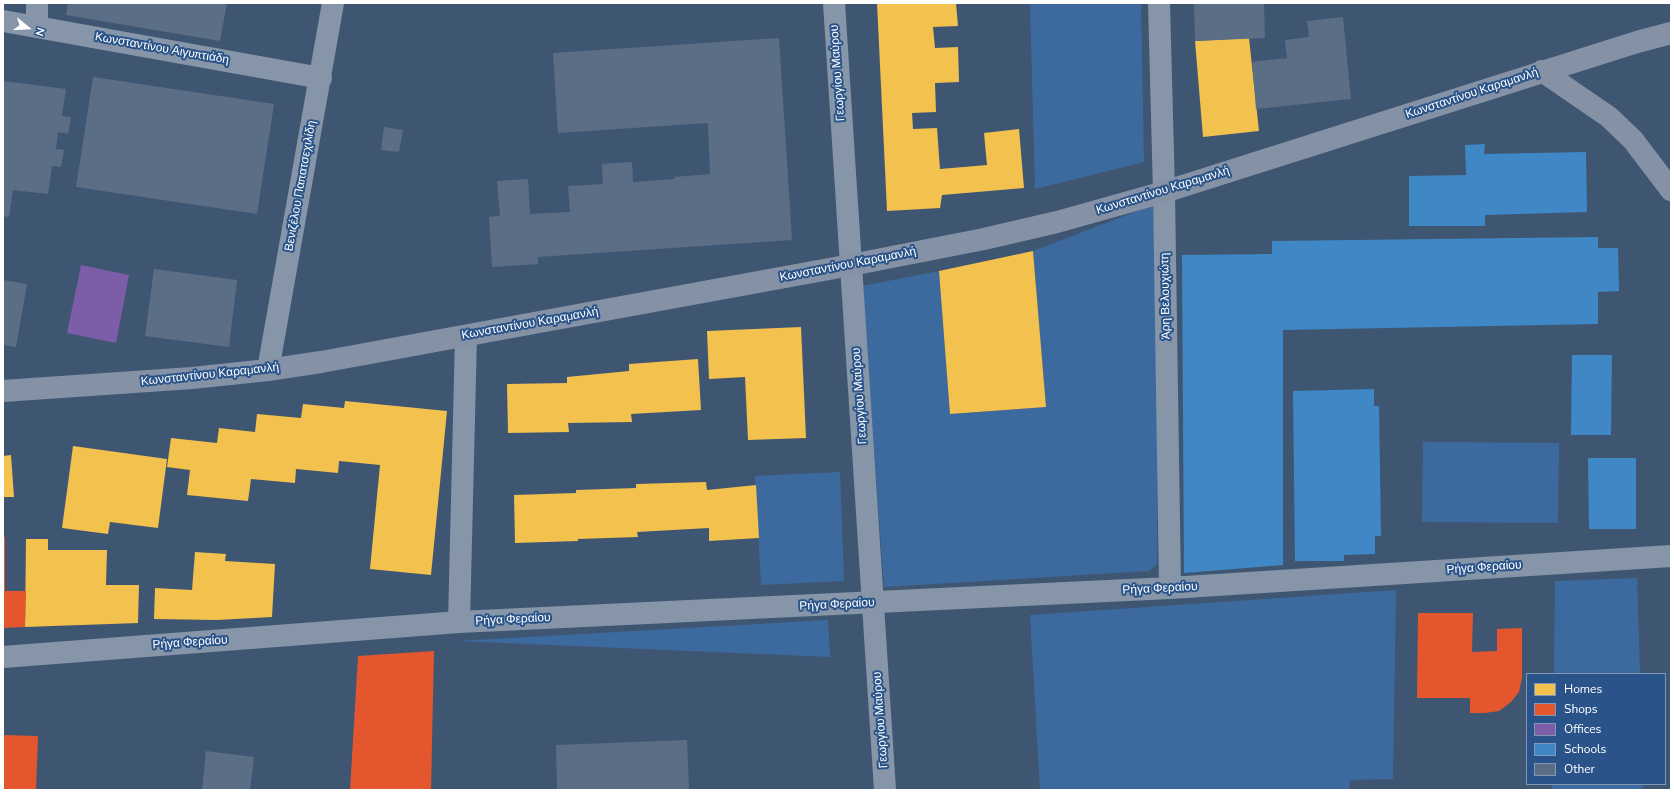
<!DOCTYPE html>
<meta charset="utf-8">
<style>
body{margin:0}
#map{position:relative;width:1674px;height:793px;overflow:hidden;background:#3f5673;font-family:"Nunito Sans",sans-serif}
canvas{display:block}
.frame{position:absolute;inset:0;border:4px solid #fff;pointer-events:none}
.legend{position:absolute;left:1526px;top:673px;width:140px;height:112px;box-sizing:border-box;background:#295389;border:1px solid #7f98b8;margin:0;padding:5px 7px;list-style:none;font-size:12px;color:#fff}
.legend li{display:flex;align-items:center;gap:8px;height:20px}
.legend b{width:20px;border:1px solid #7f98b8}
.north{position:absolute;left:8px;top:8px;width:40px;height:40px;-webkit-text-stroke:3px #295389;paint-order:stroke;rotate:108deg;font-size:11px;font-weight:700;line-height:16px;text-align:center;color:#fff}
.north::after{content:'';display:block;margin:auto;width:14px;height:18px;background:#fff;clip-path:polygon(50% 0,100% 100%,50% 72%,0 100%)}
</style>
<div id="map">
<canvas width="1674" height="793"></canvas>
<div class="frame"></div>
<ul class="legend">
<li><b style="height:11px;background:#f2c14e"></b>Homes</li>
<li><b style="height:11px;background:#e4572e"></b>Shops</li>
<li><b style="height:11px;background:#7b5ea7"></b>Offices</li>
<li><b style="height:11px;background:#3f88c5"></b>Schools</li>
<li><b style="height:11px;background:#5c6e85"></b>Other</li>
</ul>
<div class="north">N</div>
</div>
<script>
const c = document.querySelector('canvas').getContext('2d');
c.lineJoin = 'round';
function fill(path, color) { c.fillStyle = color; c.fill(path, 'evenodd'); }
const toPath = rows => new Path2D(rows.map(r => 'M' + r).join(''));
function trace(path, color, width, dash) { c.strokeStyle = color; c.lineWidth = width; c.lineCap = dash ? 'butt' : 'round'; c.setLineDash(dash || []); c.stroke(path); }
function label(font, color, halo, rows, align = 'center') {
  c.font = font + ' "Nunito Sans",sans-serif'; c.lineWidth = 4; c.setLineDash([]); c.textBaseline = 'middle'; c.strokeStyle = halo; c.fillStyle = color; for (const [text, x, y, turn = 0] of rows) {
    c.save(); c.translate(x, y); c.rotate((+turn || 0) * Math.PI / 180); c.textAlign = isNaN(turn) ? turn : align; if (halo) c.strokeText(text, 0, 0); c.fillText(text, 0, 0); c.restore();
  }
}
const green = toPath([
 [1030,3,1141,3,1144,162,1035,189],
 [1153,205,1158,397,1157,564,1149,571,884,587,862,286,939,271,950,414,1046,407,1033,251],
 [1423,442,1559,443,1558,523,1422,522],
 [840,472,844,581,761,585,755,476],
 [1637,578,1640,674,1554,674,1555,581],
 [1396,590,1393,779,1350,780,1349,790,1040,790,1030,615],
 [828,620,830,657,458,641],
 [1552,784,1642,784,1643,790,1552,790]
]);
const homes = toPath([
 [877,3,956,3,958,26,933,27,935,48,958,47,959,82,935,83,936,112,912,113,913,129,937,128,940,169,987,165,984,133,1019,129,1024,188,942,195,940,208,887,211],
 [1249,38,1259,131,1203,137,1195,41],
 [1033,251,1046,407,950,414,939,271],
 [801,327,806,438,748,440,745,377,709,379,707,331],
 [698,359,701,410,631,414,632,422,568,423,569,432,508,433,507,384,567,383,567,377,629,371,629,364],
 [345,401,447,411,431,575,370,569,380,465,339,461,338,473,296,469,295,483,251,479,248,501,187,495,190,470,167,467,171,438,217,443,219,428,255,432,257,414,301,418,303,404,344,408],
 [73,446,167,459,158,528,110,522,108,534,62,528],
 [11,455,14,497,3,497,3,456],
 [706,482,707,490,756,485,759,538,709,541,709,528,637,532,638,537,578,539,578,541,515,543,514,495,576,493,576,490,636,488,636,484],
 [26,539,48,539,48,550,107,550,106,585,139,585,138,623,25,627],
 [195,552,226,554,225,561,275,564,272,617,217,620,154,619,155,588,192,590]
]);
const shops = toPath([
 [3,537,5,537,5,591,26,591,25,627,3,628],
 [1418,613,1473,613,1472,652,1497,651,1497,629,1522,628,1522,678,1519,692,1511,702,1499,711,1485,713,1470,713,1470,698,1417,698],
 [434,651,431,790,350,790,358,656],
 [3,735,38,736,36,790,3,790]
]);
const offices = toPath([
 [81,265,129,275,116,343,67,333]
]);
const schools = toPath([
 [1485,144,1484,154,1586,152,1587,212,1485,215,1485,226,1409,226,1409,176,1466,175,1465,145],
 [1598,237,1598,248,1618,248,1619,291,1598,292,1598,324,1283,330,1283,565,1184,573,1182,255,1272,254,1272,241],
 [1572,355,1612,355,1611,435,1571,435],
 [1374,389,1374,406,1379,406,1381,536,1375,536,1375,554,1344,555,1344,561,1295,561,1293,391],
 [1588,458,1636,458,1636,529,1589,529]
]);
const building = toPath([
 [68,3,227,3,220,41,66,15],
 [1194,3,1264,3,1265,38,1195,41],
 [1343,17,1351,99,1256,109,1252,62,1287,58,1285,40,1309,37,1307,21],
 [779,38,792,240,538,257,538,264,492,267,489,217,500,216,497,181,528,179,530,214,570,212,568,186,603,184,602,164,632,162,633,182,674,179,674,177,710,174,708,123,558,133,553,53],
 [93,77,274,104,257,214,76,187],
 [3,81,66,89,62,116,71,117,68,134,58,132,56,149,64,150,61,167,52,166,48,194,13,190,9,217,3,216],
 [384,127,403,130,399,152,381,150],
 [154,269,237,280,229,347,145,336],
 [3,280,27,284,16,347,3,345],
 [687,740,689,790,557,790,556,745],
 [206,751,254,757,250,790,202,790]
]);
const minor = toPath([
 [37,3,37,27],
 [834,3,885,790],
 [1159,3,1164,192,1170,588],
 [3,21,321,78],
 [268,370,333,3],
 [459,622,466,336],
 [3,657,459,622,1170,588,1671,556]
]);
const major = toPath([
 [1542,71,1609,117,1633,140,1671,190],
 [3,391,192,378,268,370,321,362,851,265,984,239,1057,222,1164,192,1637,42,1671,33]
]);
const streetNames = [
 ["Κωνσταντίνου Αιγυπτιάδη",162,49,10],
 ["Γεωργίου Μαύρου",838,73,-94],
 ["Κωνσταντίνου Καραμανλή",1472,94,-18],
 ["Βενιζέλου Παπατσεχιλίδη",301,186,-80],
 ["Κωνσταντίνου Καραμανλή",1163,191,-17],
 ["Κωνσταντίνου Καραμανλή",848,265,-11],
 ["Άρη Βελουχιώτη",1166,296,-91],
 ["Κωνσταντίνου Καραμανλή",530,324,-10],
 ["Κωνσταντίνου Καραμανλή",210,375,-6],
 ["Γεωργίου Μαύρου",860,396,-94],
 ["Ρήγα Φεραίου",1484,568,-4],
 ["Ρήγα Φεραίου",1160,589,-3],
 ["Ρήγα Φεραίου",837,605,-3],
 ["Ρήγα Φεραίου",513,620,-3],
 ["Ρήγα Φεραίου",190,643,-4],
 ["Γεωργίου Μαύρου",881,720,-94]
];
fill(green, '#3d6a9e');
fill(homes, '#f2c14e');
fill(shops, '#e4572e');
fill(offices, '#7b5ea7');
fill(schools, '#3f88c5');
fill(building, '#5c6e85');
trace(minor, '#8696a8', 22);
trace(major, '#8592a6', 22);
label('12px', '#fff', '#295389', streetNames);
</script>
